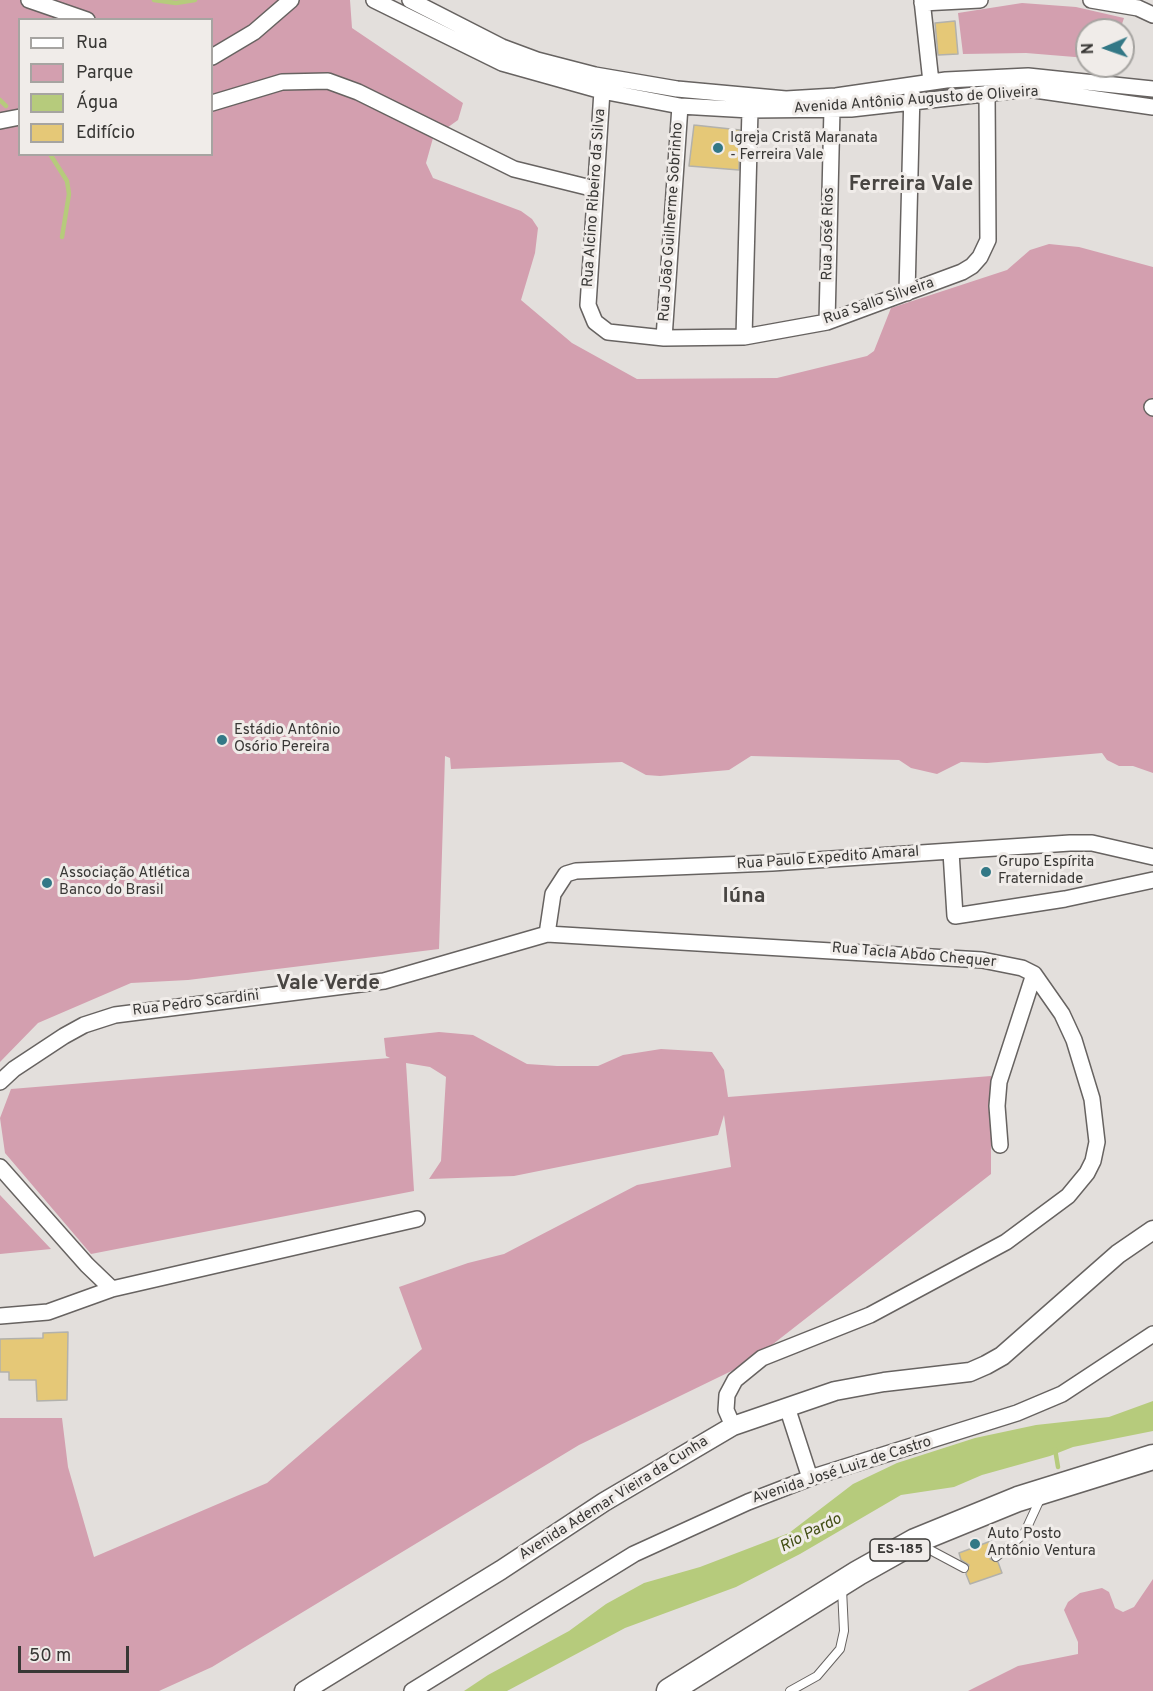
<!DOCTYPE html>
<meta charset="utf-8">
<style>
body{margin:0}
#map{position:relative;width:1153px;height:1691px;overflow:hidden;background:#e3dfdc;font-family:Overpass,sans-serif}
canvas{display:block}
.legend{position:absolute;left:18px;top:18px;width:195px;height:138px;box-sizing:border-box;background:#f0ece9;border:2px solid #a6a4a1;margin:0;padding:8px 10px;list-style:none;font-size:18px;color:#383735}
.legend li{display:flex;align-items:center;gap:12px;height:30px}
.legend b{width:30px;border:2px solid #a6a4a1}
.north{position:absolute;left:1075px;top:18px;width:60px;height:60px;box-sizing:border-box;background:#f0ece9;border:2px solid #a6a4a1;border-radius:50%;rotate:268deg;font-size:16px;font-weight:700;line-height:24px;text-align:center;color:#383735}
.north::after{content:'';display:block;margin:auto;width:21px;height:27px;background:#337886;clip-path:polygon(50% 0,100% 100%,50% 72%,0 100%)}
.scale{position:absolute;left:18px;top:1646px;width:111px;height:27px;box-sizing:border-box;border:3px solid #383735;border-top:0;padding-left:8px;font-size:18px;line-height:21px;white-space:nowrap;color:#383735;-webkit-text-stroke:4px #f0ece9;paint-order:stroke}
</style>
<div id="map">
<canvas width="1153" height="1691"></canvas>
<ul class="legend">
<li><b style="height:8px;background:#fff"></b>Rua</li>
<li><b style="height:16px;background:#d39faf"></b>Parque</li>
<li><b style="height:16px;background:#b6cb7c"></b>Água</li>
<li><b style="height:16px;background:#e5c877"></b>Edifício</li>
</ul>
<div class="north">N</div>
<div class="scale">50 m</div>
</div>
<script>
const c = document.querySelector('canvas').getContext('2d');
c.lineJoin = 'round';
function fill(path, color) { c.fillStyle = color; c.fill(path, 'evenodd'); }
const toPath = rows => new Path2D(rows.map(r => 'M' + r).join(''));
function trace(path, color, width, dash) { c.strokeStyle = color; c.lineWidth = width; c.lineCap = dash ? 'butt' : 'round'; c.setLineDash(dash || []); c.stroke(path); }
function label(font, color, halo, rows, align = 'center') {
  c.font = font + ' Overpass,sans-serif'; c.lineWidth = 6; c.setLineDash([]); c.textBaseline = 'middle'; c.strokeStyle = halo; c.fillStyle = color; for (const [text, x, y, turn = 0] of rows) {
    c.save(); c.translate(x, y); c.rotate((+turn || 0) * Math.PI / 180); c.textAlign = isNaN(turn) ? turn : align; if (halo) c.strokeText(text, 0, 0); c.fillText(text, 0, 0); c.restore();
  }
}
const green = toPath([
 [0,0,350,0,352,28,463,103,458,120,433,138,426,163,433,178,521,211,532,219,538,228,535,253,521,300,572,343,637,379,777,378,867,356,874,351,891,308,1007,270,1030,250,1049,244,1079,247,1153,267,1153,773,1133,766,1119,766,1107,760,1102,753,987,763,961,762,937,774,911,768,899,760,751,756,729,770,660,776,646,775,622,762,451,769,450,758,445,756,439,949,188,980,131,983,38,1023,0,1062],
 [20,20,212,20,212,154,20,154],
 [1022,3,1076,7,1124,18,1120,30,1087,30,1087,58,1026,53,963,54,958,13],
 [439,1032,473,1035,527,1064,557,1066,598,1066,623,1055,661,1049,712,1052,724,1070,728,1097,991,1076,991,1174,750,1362,579,1445,212,1667,159,1691,0,1691,0,1418,62,1418,68,1467,94,1557,267,1483,422,1349,399,1287,468,1263,504,1254,637,1185,731,1167,724,1115,718,1135,514,1176,429,1179,441,1161,446,1077,430,1067,406,1063,414,1191,91,1254,5,1153,0,1118,11,1089,390,1058,386,1056,384,1038],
 [0,1195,51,1249,0,1254],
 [1153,1579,1153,1691,968,1691,1018,1666,1078,1654,1078,1642,1064,1610,1068,1602,1080,1593,1102,1588,1109,1592,1115,1608,1123,1612,1134,1607]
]);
const water = toPath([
 [1153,1401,1153,1431,1073,1447,1050,1456,982,1475,954,1487,901,1495,800,1554,736,1587,625,1628,507,1691,464,1691,488,1675,569,1631,606,1604,644,1583,700,1567,789,1533,853,1484,897,1463,975,1438,1036,1425,1109,1417]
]);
const stream = toPath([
 [154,0,176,3,195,0],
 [0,100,6,106],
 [50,154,67,181,69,194,62,237],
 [1055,1449,1058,1467]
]);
const building = toPath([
 [955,21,958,54,938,55,935,23,955,21],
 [694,125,740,130,739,170,689,166,694,125],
 [68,1332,67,1400,37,1401,36,1380,9,1380,9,1372,0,1372,0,1339,43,1338,43,1333,68,1332],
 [991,1541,994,1551,990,1559,998,1562,1002,1573,970,1584,966,1574,969,1565,961,1560,959,1553,991,1541]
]);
const service = toPath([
 [919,1544,964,1568],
 [996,1557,1024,1534,1041,1497],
 [790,1691,817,1676,840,1649,844,1631,842,1589]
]);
const minor = toPath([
 [29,0,87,20],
 [374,0,502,63,602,91,680,106,750,110,851,109,1028,89,1153,107],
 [410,0,502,47,537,60,595,75,677,89,786,99,836,96,946,80,1028,76,1153,89],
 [922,0,931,82],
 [1091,0,1138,8,1153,15],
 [922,3,980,0],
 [212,57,254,32,291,0],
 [602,91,588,305,595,322,608,332,664,338,744,337,827,322,962,272,972,266,980,257,988,240,987,93],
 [212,103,282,82,328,81,358,92,514,169,595,189],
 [0,121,20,117],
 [907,293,912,92],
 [827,322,832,109],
 [744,337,750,110],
 [664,338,680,106],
 [1152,407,1153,408],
 [951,852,955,916,1065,899,1153,880],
 [547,934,553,894,566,874,576,871,772,863,1070,843,1092,843,1153,857],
 [0,1082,14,1069,64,1036,84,1025,115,1015,384,981,547,934,982,960,1022,968,1034,974,1062,1014,1074,1040,1092,1099,1097,1142,1093,1161,1087,1173,1068,1196,1006,1242,870,1315,762,1358,735,1380,727,1395,726,1410,733,1426],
 [1000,1145,997,1106,999,1082,1034,974],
 [0,1167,87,1265,112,1289],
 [0,1316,48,1312,112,1289,417,1219],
 [787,1407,810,1478],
 [412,1691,634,1554,748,1502,810,1478,1017,1413,1062,1394,1153,1334]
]);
const tertiary = toPath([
 [304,1691,501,1570,604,1502,733,1426,835,1391,884,1382,970,1372,986,1365,1002,1356,1118,1254,1153,1230]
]);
const primary = toPath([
 [669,1691,858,1573,915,1541,1018,1499,1153,1457]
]);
const markers = [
 [718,148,6,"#337886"],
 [222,740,6,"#337886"],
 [986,872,6,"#337886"],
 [47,883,6,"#337886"],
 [975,1544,6,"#337886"]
];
const shields = [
 [900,1550,60]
];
const shieldNames = [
 ["ES-185",900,1550]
];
const streetNames = [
 ["Avenida Antônio Augusto de Oliveira",916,101,-4],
 ["Rua Alcino Ribeiro da Silva",595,198,-86],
 ["Rua João Guilherme Sobrinho",672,222,-86],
 ["Rua José Rios",829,234,-89],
 ["Rua Sallo Silveira",879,302,-19],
 ["Rua Paulo Expedito Amaral",828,859,-4],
 ["Rua Tacla Abdo Chequer",914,956,5],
 ["Rua Pedro Scardini",196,1004,-7],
 ["Avenida José Luiz de Castro",842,1471,-18],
 ["Avenida Ademar Vieira da Cunha",614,1499,-32]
];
const poiNames = [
 ["Igreja Cristã Maranata",730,139],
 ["- Ferreira Vale",730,156],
 ["Estádio Antônio",234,731],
 ["Osório Pereira",234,748],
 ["Grupo Espírita",998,863],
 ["Fraternidade",998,880],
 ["Associação Atlética",59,874],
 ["Banco do Brasil",59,891],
 ["Auto Posto",987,1535],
 ["Antônio Ventura",987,1552]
];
const waterNames = [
 ["Rio Pardo",811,1534,-27]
];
const districtNames = [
 ["Ferreira Vale",911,186],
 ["Iúna",744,898],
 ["Vale Verde",328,985]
];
fill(green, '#d39faf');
fill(water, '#b6cb7c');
trace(stream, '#b6cb7c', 4.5);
fill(building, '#e5c877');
trace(building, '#b2b1ac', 1.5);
trace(service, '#676361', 10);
trace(minor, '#676361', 18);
trace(tertiary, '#676361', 21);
trace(primary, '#676361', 27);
trace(service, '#fff', 8);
trace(minor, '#fff', 15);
trace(tertiary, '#fff', 18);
trace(primary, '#fff', 24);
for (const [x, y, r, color] of markers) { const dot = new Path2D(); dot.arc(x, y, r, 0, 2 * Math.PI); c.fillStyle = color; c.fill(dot); trace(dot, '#f0ece9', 2); }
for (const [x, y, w] of shields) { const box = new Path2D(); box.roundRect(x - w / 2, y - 11, w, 22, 4.5); c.fillStyle = '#f0ece9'; c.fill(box); trace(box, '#383735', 1.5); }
label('bold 14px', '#383735', null, shieldNames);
label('15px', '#383735', '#f0ece9', streetNames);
label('15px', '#383735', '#f0ece9', poiNames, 'left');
label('italic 16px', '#414d14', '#f0ece9', waterNames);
label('bold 21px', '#484542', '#f0ece9', districtNames);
</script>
